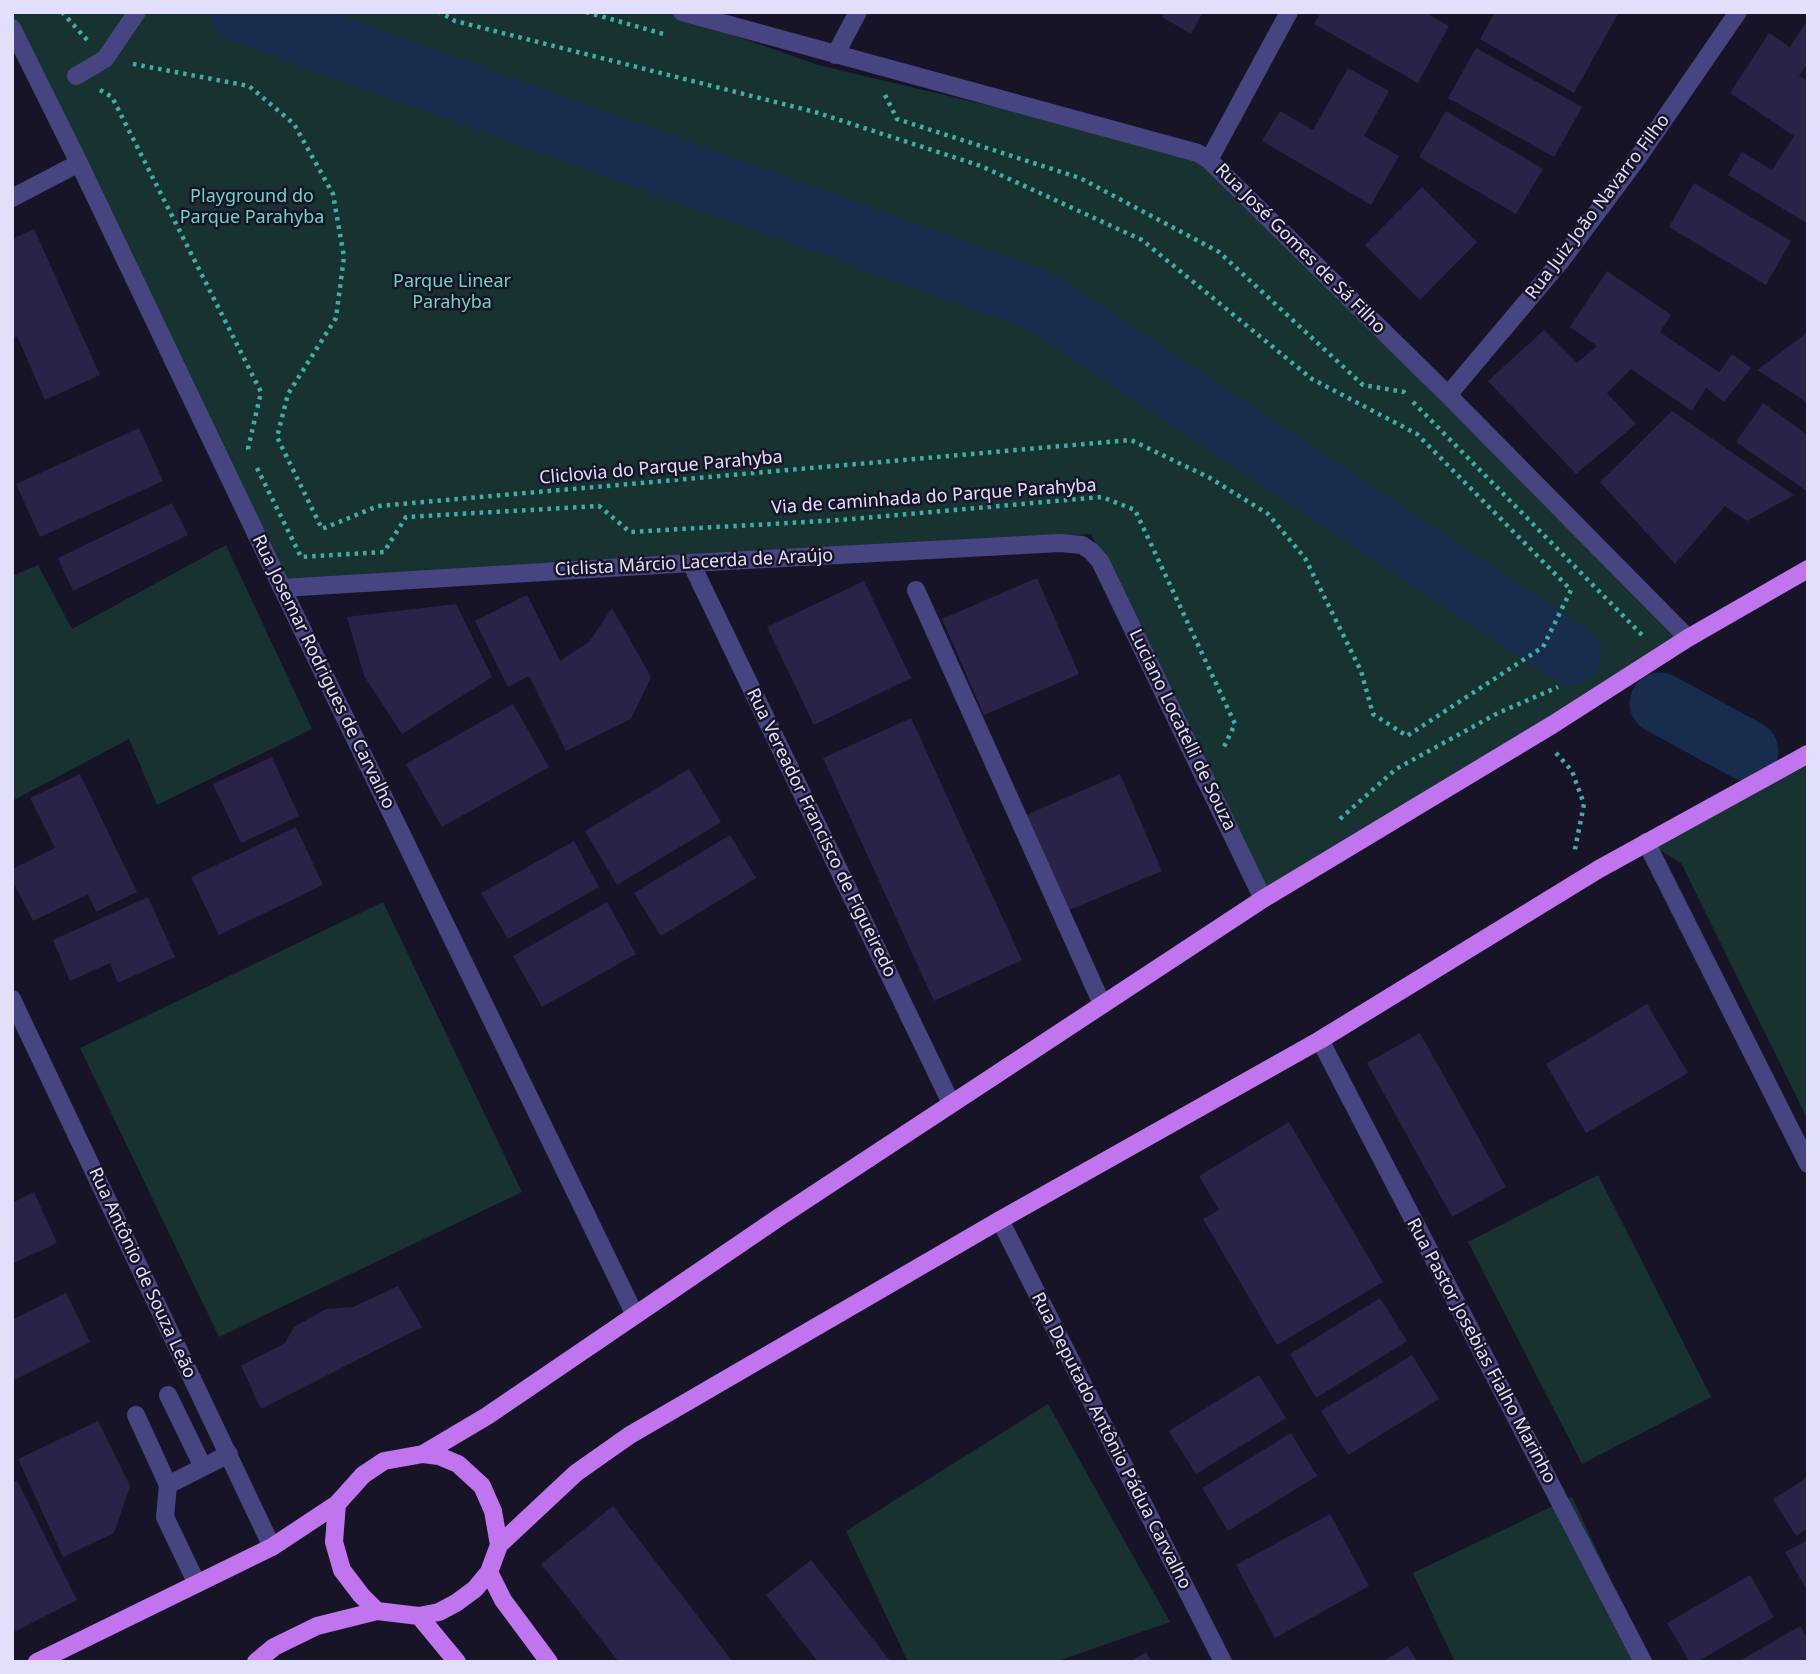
<!DOCTYPE html>
<meta charset="utf-8">
<style>
body{margin:0}
#map{position:relative;width:1820px;height:1674px;overflow:hidden;background:#181428;font-family:"Noto Sans",sans-serif}
canvas{display:block}
.frame{position:absolute;inset:0;border:14px solid #e2dffb;pointer-events:none}
</style>
<div id="map">
<canvas width="1820" height="1674"></canvas>
<div class="frame"></div>
</div>
<script>
const c = document.querySelector('canvas').getContext('2d');
c.lineJoin = 'round';
function fill(path, color) { c.fillStyle = color; c.fill(path, 'evenodd'); }
const toPath = rows => new Path2D(rows.map(r => 'M' + r).join(''));
function trace(path, color, width, dash) { c.strokeStyle = color; c.lineWidth = width; c.lineCap = dash ? 'butt' : 'round'; c.setLineDash(dash || []); c.stroke(path); }
function label(font, color, halo, rows, align = 'center') {
  c.font = font + ' "Noto Sans",sans-serif'; c.lineWidth = 5; c.setLineDash([]); c.textBaseline = 'middle'; c.strokeStyle = halo; c.fillStyle = color; for (const [text, x, y, turn = 0] of rows) {
    c.save(); c.translate(x, y); c.rotate((+turn || 0) * Math.PI / 180); c.textAlign = isNaN(turn) ? turn : align; if (halo) c.strokeText(text, 0, 0); c.fillText(text, 0, 0); c.restore();
  }
}
const green = toPath([
 [12,12,667,12,818,65,1202,156,1448,401,1679,641,1268,896,1091,534,276,583,12,29],
 [226,545,312,729,157,805,129,739,12,801,12,576,38,565,72,629],
 [1808,753,1808,1120,1681,863,1645,841],
 [383,902,522,1192,219,1337,80,1048],
 [1598,1175,1711,1397,1582,1464,1468,1242],
 [1048,1404,1170,1622,1055,1662,908,1662,846,1531],
 [1572,1497,1649,1662,1455,1662,1413,1573]
]);
const river = toPath([
 [241,12,1040,301,1571,655],
 [1660,703,1748,751]
]);
const building = toPath([
 [1165,12,1203,12,1191,34,1162,17],
 [1321,12,1424,12,1449,26,1418,83,1314,24],
 [1495,12,1619,12,1574,93,1480,39],
 [1808,19,1808,63,1799,76,1808,81,1808,224,1728,175,1742,152,1772,170,1794,136,1730,93,1769,33,1790,47],
 [1476,48,1582,107,1554,157,1448,98],
 [1348,68,1389,91,1364,136,1399,156,1371,205,1262,141,1280,111,1313,130],
 [1446,111,1543,169,1516,214,1419,157],
 [1694,183,1791,241,1766,285,1669,227],
 [1422,187,1477,242,1420,300,1365,245],
 [34,229,100,375,45,400,17,336,12,338,12,239],
 [1607,271,1671,315,1660,332,1719,372,1732,354,1751,368,1724,402,1706,388,1692,411,1631,369,1607,393,1636,424,1576,474,1488,381,1544,330,1577,363,1597,346,1570,327],
 [1808,332,1808,403,1757,370],
 [1763,403,1808,435,1808,492,1736,442],
 [1672,411,1794,495,1747,521,1725,506,1675,564,1600,482],
 [139,428,163,481,40,537,16,484],
 [172,503,188,535,73,591,58,558],
 [1037,578,1079,674,984,715,942,619],
 [864,581,911,678,814,725,767,627],
 [527,595,560,661,589,642,612,608,651,677,631,719,566,751,529,676,508,687,475,621],
 [456,604,492,677,402,734,364,676,347,617],
 [513,704,549,767,442,827,406,764],
 [911,718,1022,960,934,1001,823,758],
 [272,757,299,816,241,843,213,784],
 [689,769,721,822,617,885,585,831],
 [80,774,137,892,96,912,88,894,33,921,12,880,12,869,55,848,30,798],
 [1120,774,1162,871,1067,911,1026,815],
 [296,827,323,885,219,935,191,877],
 [730,835,756,878,661,936,634,893],
 [574,841,599,887,508,939,481,893],
 [148,897,175,957,118,983,110,963,70,981,53,940],
 [607,902,636,954,542,1007,513,956],
 [1647,1004,1688,1073,1586,1133,1546,1064],
 [1420,1033,1506,1187,1452,1217,1367,1063],
 [1289,1122,1383,1282,1277,1345,1203,1219,1219,1210,1199,1176],
 [34,1192,57,1243,12,1264,12,1203],
 [398,1286,422,1327,261,1409,241,1366,285,1343,294,1327,326,1309,353,1307],
 [66,1293,90,1342,12,1381,12,1320],
 [1380,1298,1407,1341,1316,1398,1290,1354],
 [1412,1355,1439,1399,1348,1455,1321,1411],
 [1259,1375,1286,1418,1196,1474,1169,1431],
 [98,1421,130,1486,114,1533,63,1557,18,1459],
 [1291,1433,1317,1476,1228,1531,1202,1488],
 [1808,1477,1808,1528,1796,1536,1773,1499],
 [17,1480,77,1600,12,1633,12,1483],
 [613,1506,733,1662,619,1662,541,1564],
 [1330,1514,1369,1586,1275,1638,1236,1565],
 [1808,1540,1808,1592,1785,1552],
 [811,1560,891,1662,818,1662,766,1595],
 [1750,1575,1774,1617,1697,1662,1690,1662,1667,1623],
 [1800,1626,1808,1639,1808,1662,1738,1662],
 [1408,1646,1417,1662,1382,1662],
 [1146,1652,1152,1662,1130,1662]
]);
const path = toPath([
 [62,12,87,40],
 [586,12,667,35],
 [133,64,249,86,294,124,333,194,344,257,336,318,288,394,277,437,322,529,378,506,1131,440,1210,478,1268,514,1305,558,1361,671,1373,714,1407,736,1543,647,1571,590,1417,434,1312,379,1142,240,981,166,815,112,455,21,440,12],
 [100,90,112,97,261,392,248,449,250,453],
 [885,95,897,119,1080,178,1219,252,1363,385,1404,392,1407,395],
 [1413,402,1643,636,1641,637],
 [257,468,301,557,384,552,406,517,599,506,630,532,840,520,1102,497,1135,510,1235,724,1222,751],
 [1556,753,1572,771,1584,804,1574,854],
 [1340,819,1396,769,1498,713,1558,687]
]);
const minor = toPath([
 [682,12,1198,153,1209,160,1448,395,1688,638],
 [12,28,79,163,282,588,635,1315],
 [835,55,858,12],
 [76,76,105,59,137,12],
 [1209,160,1289,12],
 [12,198,79,163],
 [1448,395,1560,262,1639,156,1738,12],
 [691,563,951,1103],
 [282,588,691,563,1060,543,1082,545,1091,551,1100,561,1263,899],
 [916,590,1102,1004],
 [1646,842,1808,1164],
 [12,999,272,1547],
 [1320,1040,1643,1662],
 [1000,1220,1223,1662],
 [168,1395,203,1467],
 [136,1415,168,1485],
 [197,1584,165,1517,168,1485,229,1454]
]);
const major = toPath([
 [337,1504,334,1542,342,1570,361,1595,377,1611],
 [499,1545,576,1473,630,1435,1000,1220,1320,1040,1599,869,1808,754],
 [489,1572,503,1600,549,1662],
 [419,1616,457,1662],
 [37,1662,272,1547,337,1504,363,1475,384,1461,423,1454,487,1416,778,1218,1263,899,1552,725,1688,638,1808,569],
 [256,1662,274,1647,317,1626,377,1611,419,1616,439,1612,456,1603,475,1589,489,1572,499,1545,493,1511,482,1486,458,1464,439,1456,423,1454]
]);
const parkNames = [
 ["Playground do",252,197],
 ["Parque Parahyba",252,218],
 ["Parque Linear",452,282],
 ["Parahyba",452,303]
];
const streetNames = [
 ["Rua Juiz João Navarro Filho",1598,207,-53],
 ["Rua José Gomes de Sá Filho",1300,249,45],
 ["Cliclovia do Parque Parahyba",661,468,-5],
 ["Via de caminhada do Parque Parahyba",934,497,-4],
 ["Ciclista Márcio Lacerda de Araújo",694,563,-3],
 ["Rua Josemar Rodrigues de Carvalho",323,672,64],
 ["Luciano Locatelli de Souza",1182,730,64],
 ["Rua Vereador Francisco de Figueiredo",821,833,64],
 ["Rua Antônio de Souza Leão",142,1273,65],
 ["Rua Pastor Josebias Fialho Marinho",1481,1351,62],
 ["Rua Deputado Antônio Pádua Carvalho",1111,1441,63]
];
fill(green, '#183231');
trace(river, '#182d4d', 61);
fill(building, '#2a2247');
trace(path, '#40aea8', 4.5, [3.5, 5]);
trace(minor, '#474581', 18);
trace(major, '#c074ed', 18);
label('18px', '#73d3bb', '#181428', parkNames);
label('18px', '#e2dffb', '#181428', streetNames);
</script>
